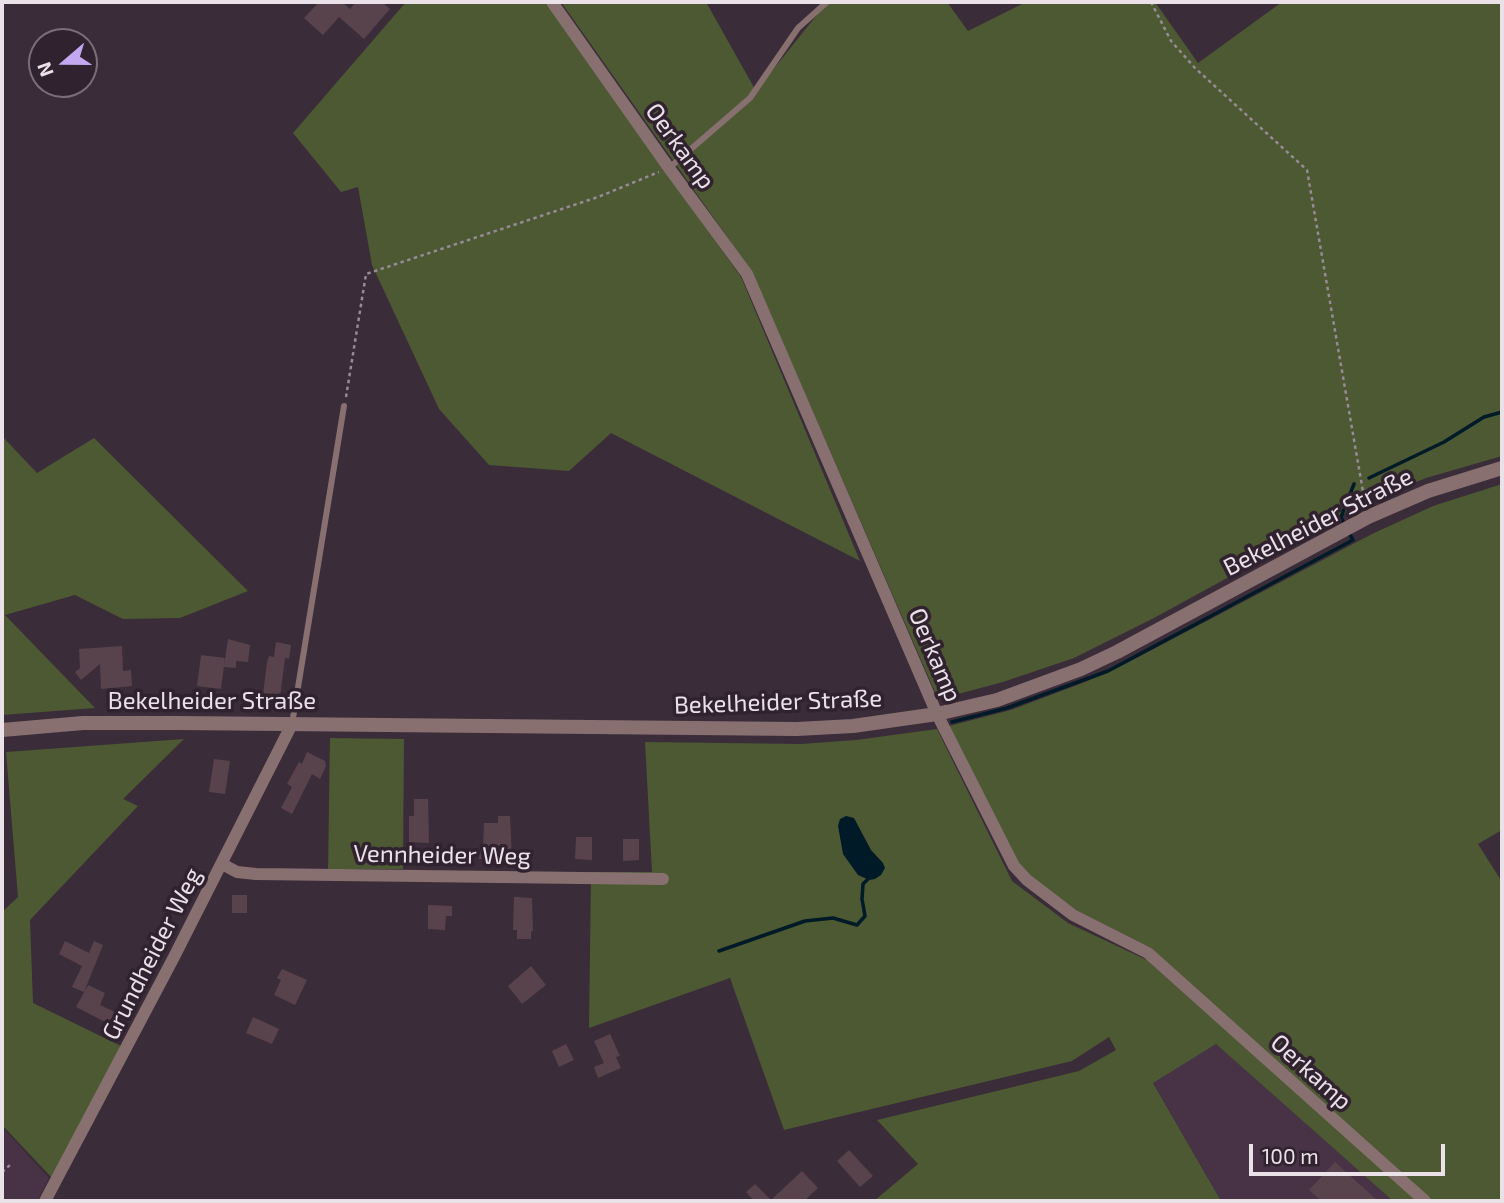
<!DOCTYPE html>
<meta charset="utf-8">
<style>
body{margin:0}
#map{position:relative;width:1504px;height:1203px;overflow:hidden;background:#3b2c39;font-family:"Exo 2",sans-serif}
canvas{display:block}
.frame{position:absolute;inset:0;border:4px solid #ebe1e9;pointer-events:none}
.north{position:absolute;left:28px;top:28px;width:70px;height:70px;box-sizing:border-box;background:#31222f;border:2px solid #7b6e79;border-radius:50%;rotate:250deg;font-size:19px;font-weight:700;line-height:28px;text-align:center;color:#ebe1e9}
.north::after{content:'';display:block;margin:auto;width:24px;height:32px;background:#c4a7f1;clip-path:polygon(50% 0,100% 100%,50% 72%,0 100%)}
.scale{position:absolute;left:1249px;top:1144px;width:196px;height:32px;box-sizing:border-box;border:4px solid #ebe1e9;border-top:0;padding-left:9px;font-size:21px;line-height:24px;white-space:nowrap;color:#ebe1e9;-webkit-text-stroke:5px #31222f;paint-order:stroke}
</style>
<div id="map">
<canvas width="1504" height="1203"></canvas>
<div class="frame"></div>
<div class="north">N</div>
<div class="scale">100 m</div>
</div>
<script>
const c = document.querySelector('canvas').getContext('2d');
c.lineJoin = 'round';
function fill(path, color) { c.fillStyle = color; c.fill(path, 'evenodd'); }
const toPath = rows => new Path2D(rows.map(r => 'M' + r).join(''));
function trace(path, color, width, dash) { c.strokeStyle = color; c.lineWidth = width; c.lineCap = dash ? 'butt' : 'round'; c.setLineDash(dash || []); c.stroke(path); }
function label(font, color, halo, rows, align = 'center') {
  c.font = font + ' "Exo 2",sans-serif'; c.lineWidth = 7; c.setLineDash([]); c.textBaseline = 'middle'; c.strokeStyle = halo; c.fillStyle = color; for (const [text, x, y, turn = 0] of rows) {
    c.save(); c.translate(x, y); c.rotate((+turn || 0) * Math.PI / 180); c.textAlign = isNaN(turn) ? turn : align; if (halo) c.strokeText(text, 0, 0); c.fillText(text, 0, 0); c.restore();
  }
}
const built = toPath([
 [1216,1044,1393,1201,1221,1201,1153,1082],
 [2,1127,49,1178,37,1201,2,1201]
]);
const green = toPath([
 [406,2,545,2,741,277,860,561,611,433,569,471,489,465,439,409,372,265,358,187,341,192,293,133],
 [561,2,706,2,756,91,820,11,830,2,947,2,968,31,1026,2,1155,2,1198,63,1282,2,1502,2,1502,456,1426,478,1357,507,1154,618,1074,658,1003,682,947,697,940,695,935,692,752,272],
 [2,436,37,473,94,438,248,591,180,618,123,619,75,595,5,615,95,708,2,715],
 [1502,484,1502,830,1478,844,1502,882,1502,1201,1433,1201,1151,948,1078,911,1030,876,1018,863,949,726,1011,710,1085,682,1125,664,1372,534,1433,506],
 [937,729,1012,881,1068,923,1147,960,1418,1201,1393,1201,1216,1044,1153,1083,1221,1201,874,1201,918,1164,877,1120,1079,1071,1116,1050,1109,1037,1072,1061,784,1130,730,978,589,1028,591,872,652,872,645,742,801,744,856,740],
 [330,738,404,739,403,869,328,869],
 [184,739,123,799,138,806,30,920,33,1003,121,1046,53,1179,2,1125,2,912,18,897,6,752]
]);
const water = toPath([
 [846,816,854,818,871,850,883,863,885,868,881,875,875,879,869,880,858,875,843,854,838,826,840,819]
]);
const stream = toPath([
 [1369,478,1444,442,1484,417,1502,412],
 [1344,524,1341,517,1354,484],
 [952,722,1007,708,1108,671,1353,540,1348,531],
 [719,951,805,921,833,918,857,925,865,916,862,899,863,884,868,879]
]);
const building = toPath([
 [319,2,342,2,350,9,356,2,382,2,390,9,364,39,339,17,323,35,304,18],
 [228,639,250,645,248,662,236,661,236,668,224,667],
 [276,642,291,645,289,659,285,658,280,697,263,695,267,662,269,656,274,657],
 [122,646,123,671,131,670,132,686,101,689,100,664,81,680,75,672,80,668,79,649],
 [201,655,225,658,221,689,197,686],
 [307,752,325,761,326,766,320,779,312,774,292,814,281,808,292,787,287,784,299,762,302,764],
 [214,759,230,761,225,794,209,792],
 [414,799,428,799,429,843,409,842,409,816,414,816],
 [498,816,510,816,512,859,479,859,480,849,483,849,484,823,498,823],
 [576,837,592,837,592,860,575,859],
 [623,839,639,839,639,860,623,861],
 [232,895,247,895,247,913,232,913],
 [514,897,532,898,533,931,531,931,531,939,517,939,517,930,513,930],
 [428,905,452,906,452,916,446,916,445,930,428,929],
 [65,941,89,953,94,941,103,945,84,992,72,987,82,966,59,954],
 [531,966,546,985,522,1004,508,986],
 [282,969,307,980,295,1005,274,995,281,980,277,978],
 [88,985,105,993,100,1005,121,1015,115,1027,76,1007],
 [253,1017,279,1029,272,1044,246,1033],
 [610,1034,620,1056,616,1057,621,1068,598,1078,594,1067,604,1063,594,1041],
 [566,1044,574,1060,559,1067,552,1051],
 [849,1150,873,1176,860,1187,837,1161],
 [1335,1162,1378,1201,1322,1201,1309,1190],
 [802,1171,818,1188,804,1201,754,1201,746,1192,755,1184,771,1200]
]);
const path = toPath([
 [1151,2,1171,41,1195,68,1307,170,1365,503],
 [346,397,366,274,598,197,659,172],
 [2,1172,10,1165]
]);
const service = toPath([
 [669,168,750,98,798,28,827,2],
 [292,724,344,406]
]);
const minor = toPath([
 [552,2,669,168,747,274,937,714,1014,866,1027,880,1073,915,1148,953,1425,1201],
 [222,864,237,872,256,874,663,879],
 [45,1201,174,957,292,724]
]);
const tertiary = toPath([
 [2,730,83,723,179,723,797,729,853,726,937,714,997,700,1081,669,1117,652,1368,517,1428,491,1502,468]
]);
const streetNames = [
 ["Oerkamp",680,146,54],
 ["Bekelheider Straße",1318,522,-27],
 ["Oerkamp",935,655,67],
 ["Bekelheider Straße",212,701],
 ["Bekelheider Straße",778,702,-2],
 ["Vennheider Weg",442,855,1],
 ["Grundheider Weg",152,954,-63],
 ["Oerkamp",1311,1072,42]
];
fill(built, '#483346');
fill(green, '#4c5933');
fill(water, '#011a27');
trace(stream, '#011a27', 3.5);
fill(building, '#58434c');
trace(path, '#978b95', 2.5, [3.5, 3.5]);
trace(service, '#887070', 6);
trace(minor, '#887070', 12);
trace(tertiary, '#887070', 14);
label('24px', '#ebe1e9', '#31222f', streetNames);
</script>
